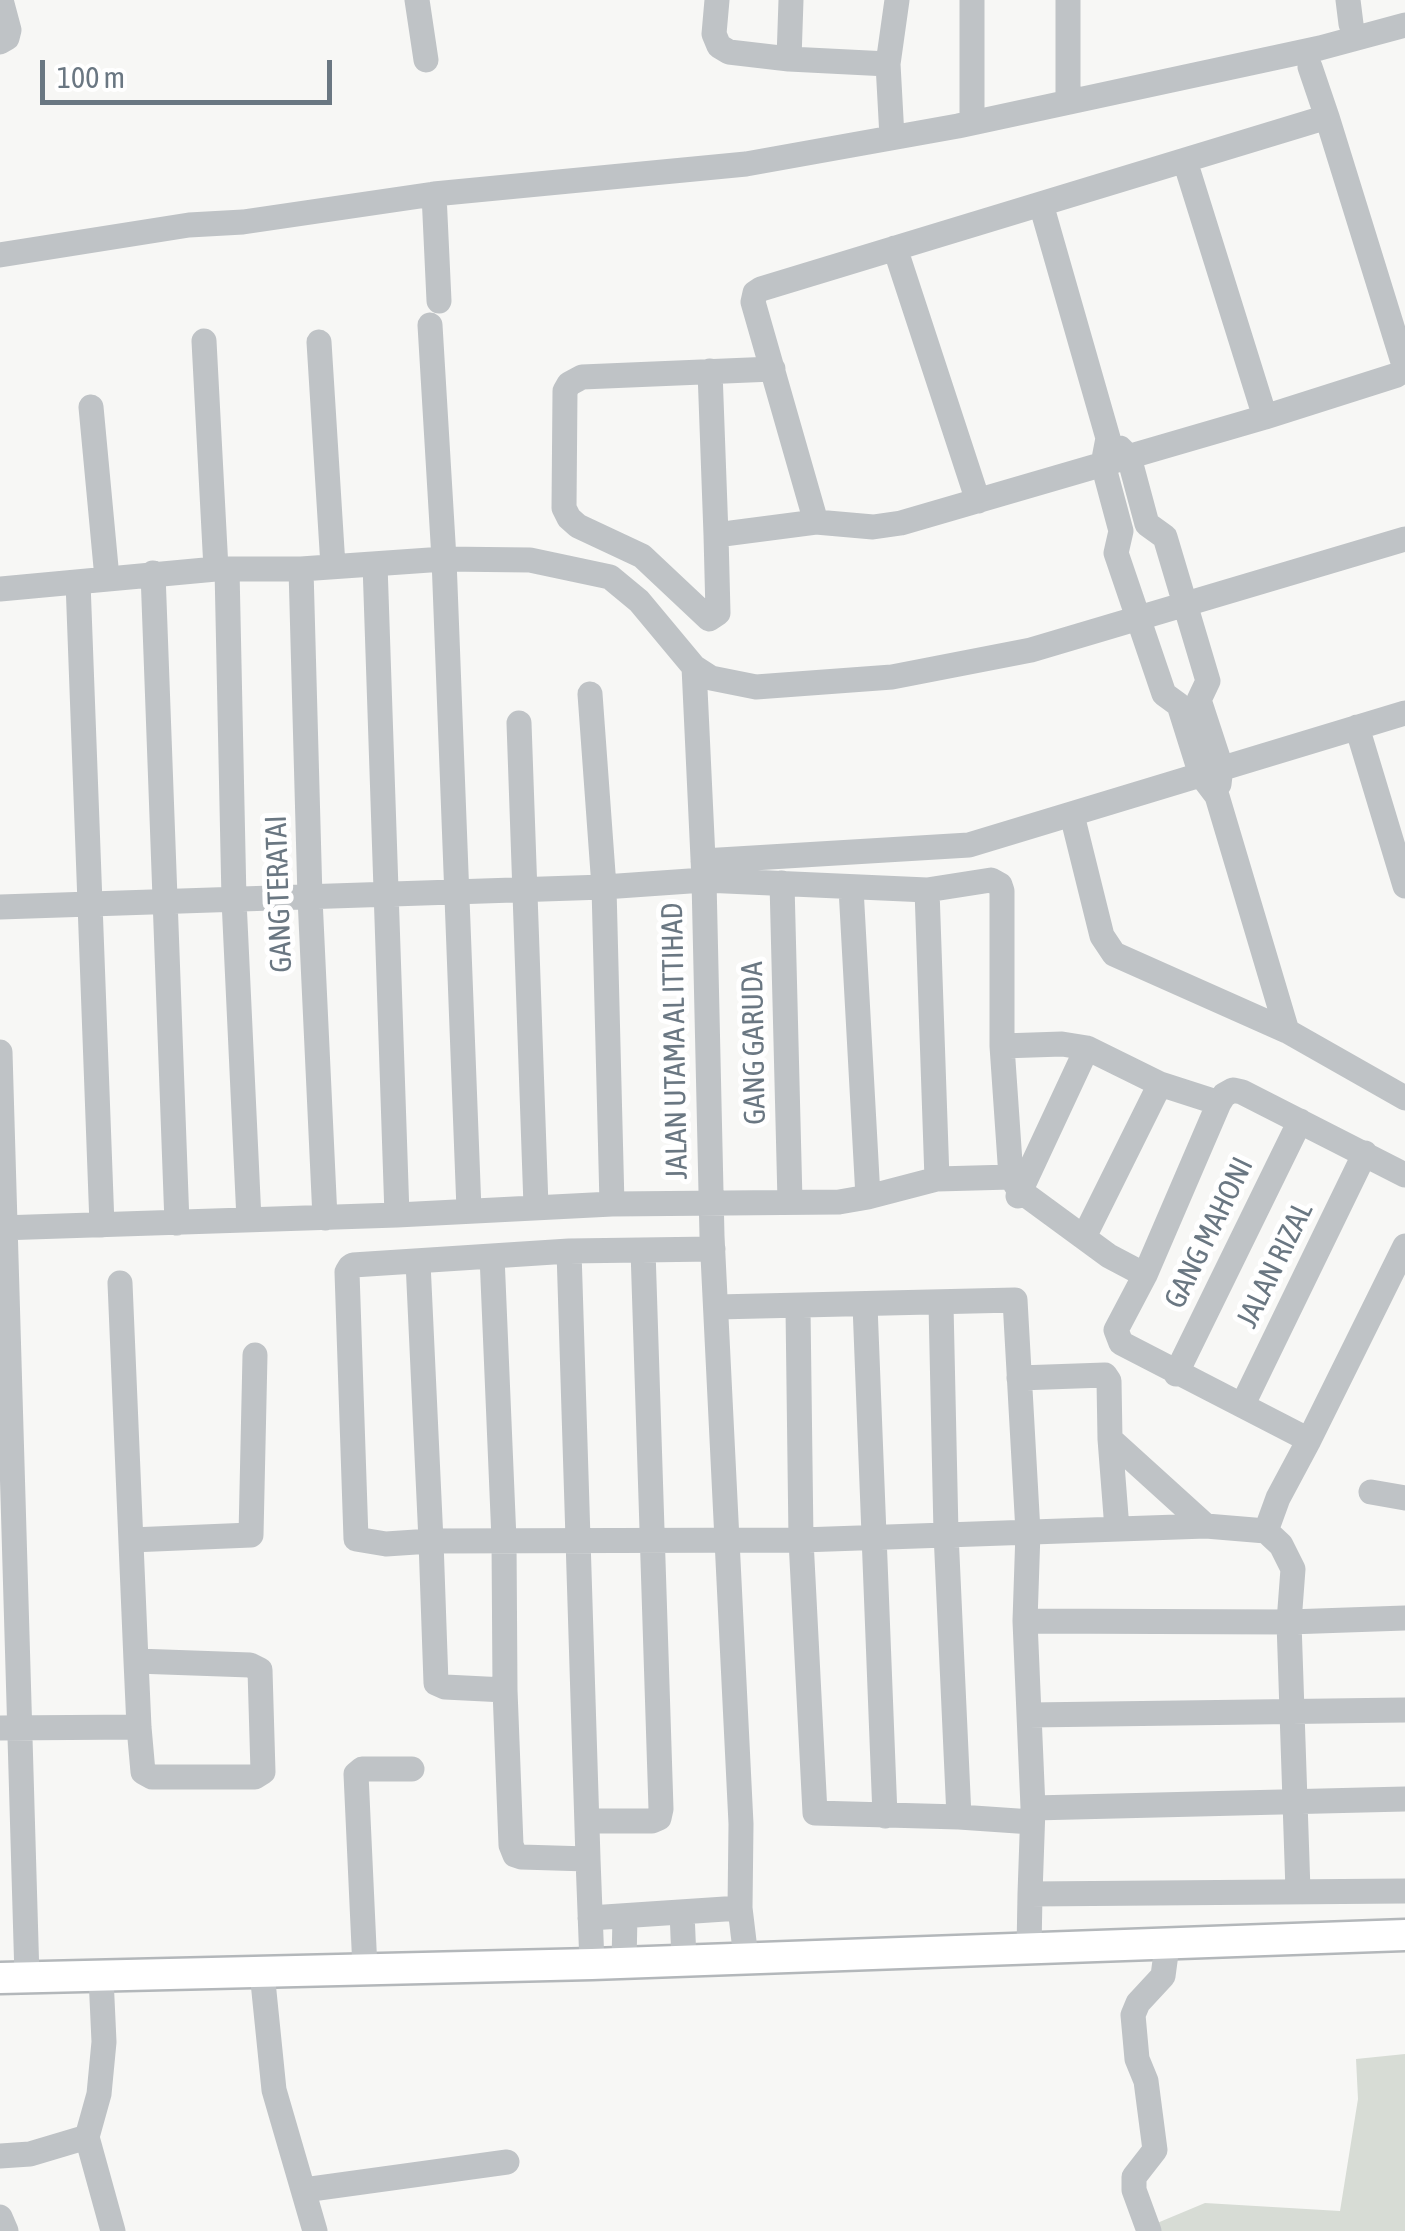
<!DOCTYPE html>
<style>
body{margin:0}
#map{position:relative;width:1405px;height:2231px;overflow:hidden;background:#f7f7f5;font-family:"Asap Condensed",sans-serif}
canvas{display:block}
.scale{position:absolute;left:40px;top:60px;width:292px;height:45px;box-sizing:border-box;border:5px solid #6a7782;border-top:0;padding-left:12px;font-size:30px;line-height:35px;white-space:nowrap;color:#6a7782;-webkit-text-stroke:8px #fff;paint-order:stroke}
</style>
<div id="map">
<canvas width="1405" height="2231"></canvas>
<div class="scale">100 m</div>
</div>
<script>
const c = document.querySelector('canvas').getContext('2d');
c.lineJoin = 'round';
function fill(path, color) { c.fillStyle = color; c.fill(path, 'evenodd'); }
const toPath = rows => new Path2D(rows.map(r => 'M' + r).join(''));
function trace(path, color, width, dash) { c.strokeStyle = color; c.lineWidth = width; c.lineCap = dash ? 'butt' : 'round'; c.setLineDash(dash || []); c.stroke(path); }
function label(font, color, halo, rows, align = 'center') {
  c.font = font + ' "Asap Condensed",sans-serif'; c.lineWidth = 10; c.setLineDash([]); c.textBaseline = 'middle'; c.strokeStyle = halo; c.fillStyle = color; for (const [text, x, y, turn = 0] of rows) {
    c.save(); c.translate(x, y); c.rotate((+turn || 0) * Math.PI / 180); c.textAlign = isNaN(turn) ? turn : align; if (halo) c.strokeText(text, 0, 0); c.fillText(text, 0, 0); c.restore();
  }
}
const green = toPath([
 [1405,2054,1405,2231,1138,2231,1205,2203,1340,2211,1358,2099,1356,2059]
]);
const minor = toPath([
 [417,0,426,60],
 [717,0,714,34,719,46,729,52,789,59,888,64],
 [1068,0,1068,102],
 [1348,0,1351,24],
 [0,42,7,38,9,30,1,0],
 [789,59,791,0],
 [1310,67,1327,117],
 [972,122,972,0],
 [892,137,888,64,897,0],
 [1185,161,1265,417],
 [434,194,439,301],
 [1041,204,1108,438,1103,464,1121,531,1116,553,1164,694,1179,705,1201,775,1217,796,1287,1031],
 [895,248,978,501],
 [0,255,189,225,243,222,434,194,746,164,958,126,1320,48,1405,25],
 [430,325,444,559,469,1210],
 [204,341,216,569],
 [319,342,333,566],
 [710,371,716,535,816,522,873,527,901,523,1265,417,1397,375,1404,368,1403,362,1327,117,761,289,755,293,753,302,816,522],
 [91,407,107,578],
 [1120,448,1129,457,1147,524,1165,537,1208,681,1199,700,1221,767,1219,784],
 [716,535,718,613,709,619,642,556,578,526,569,518,564,508,565,391,569,384,582,377,773,369],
 [375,564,397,1215],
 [227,569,234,900,249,1220],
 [301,569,310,898,325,1218],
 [153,573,177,1223],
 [78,582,102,1225],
 [0,589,216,569,301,569,444,559,530,560,610,577,639,601,694,667,711,678,756,687,892,677,1031,650,1405,539],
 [694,667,704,880,712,1236,741,1824,740,1908,746,1958],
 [590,694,604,887,612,1204],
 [519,723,536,1206],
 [1357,727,1405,886],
 [1072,815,1102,936,1114,954,1287,1031,1405,1098],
 [703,861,969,845,1405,713],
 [782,883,790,1201],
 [927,890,937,1179],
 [0,907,604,887,704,880,927,890,991,880,1000,885,1002,891,1002,1046,1011,1177],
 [1002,1046,1062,1044,1087,1048,1160,1084,1219,1103],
 [0,1052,27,1977],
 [1018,1196,1087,1048],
 [868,1197,937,1179,1011,1177,1019,1190,1109,1256,1145,1275,1219,1103,1224,1095,1233,1090,1242,1092,1405,1175],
 [0,1228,397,1215,612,1204,839,1202,868,1197,851,888],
 [1084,1237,1160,1084],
 [569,1251,588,1859],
 [492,1256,504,1540,505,1690,511,1845,515,1855,521,1857,588,1859,592,1964],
 [418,1262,431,1541,386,1544,356,1539,347,1272,350,1267,353,1265,569,1251,713,1249],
 [1145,1275,1116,1330,1121,1343,1309,1440,1405,1246],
 [120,1283,136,1661,139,1727,143,1772,152,1777,255,1777,263,1772,260,1670,250,1665,136,1661],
 [941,1304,946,1533,959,1817,1032,1822],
 [865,1305,885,1816],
 [717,1307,1015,1300,1028,1532,1025,1621,1033,1808,1030,1894,1405,1891],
 [798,1308,801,1540,815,1813,959,1817],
 [1176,1374,1300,1121],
 [1019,1378,1105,1375,1109,1381,1110,1439],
 [1243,1404,1365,1153],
 [1371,1492,1405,1498],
 [1117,1529,1110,1439,1206,1526],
 [1266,1531,1278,1498,1309,1440],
 [131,1540,251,1535,255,1355],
 [1025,1621,1289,1622,1298,1891],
 [505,1690,445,1687,436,1683,431,1541,801,1540,1206,1526,1266,1531,1281,1545,1293,1569,1289,1622,1405,1618],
 [1029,1715,1405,1710],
 [0,1728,139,1727],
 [1033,1808,1405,1799],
 [587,1821,652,1821,659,1818,661,1809,643,1250],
 [682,1912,684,1960],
 [590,1918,740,1908],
 [1029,1950,1030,1894],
 [624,1963,625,1916],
 [365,1969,356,1774,362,1769,412,1769],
 [262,1972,274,2090,315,2231],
 [101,1977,104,2042,99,2094,87,2137,113,2231],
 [0,2156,30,2154,87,2137],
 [304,2190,507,2162],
 [0,2217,6,2231],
 [1149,2231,1134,2190,1134,2177,1155,2150,1146,2081,1137,2059,1133,2015,1138,2003,1163,1976,1167,1946]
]);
const major = toPath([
 [0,1978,592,1964,1405,1935]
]);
const streetNames = [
 ["GANG TERATAI",279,894,-92],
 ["JALAN UTAMA AL ITTIHAD",675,1041,-91],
 ["GANG GARUDA",754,1043,-91],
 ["GANG MAHONI",1209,1233,-64],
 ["JALAN RIZAL",1275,1265,-64]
];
fill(green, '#d7dcd5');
trace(major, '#b3b7ba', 35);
trace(minor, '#bfc3c6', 25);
trace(major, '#fff', 30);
label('30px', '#6a7782', '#fff', streetNames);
</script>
